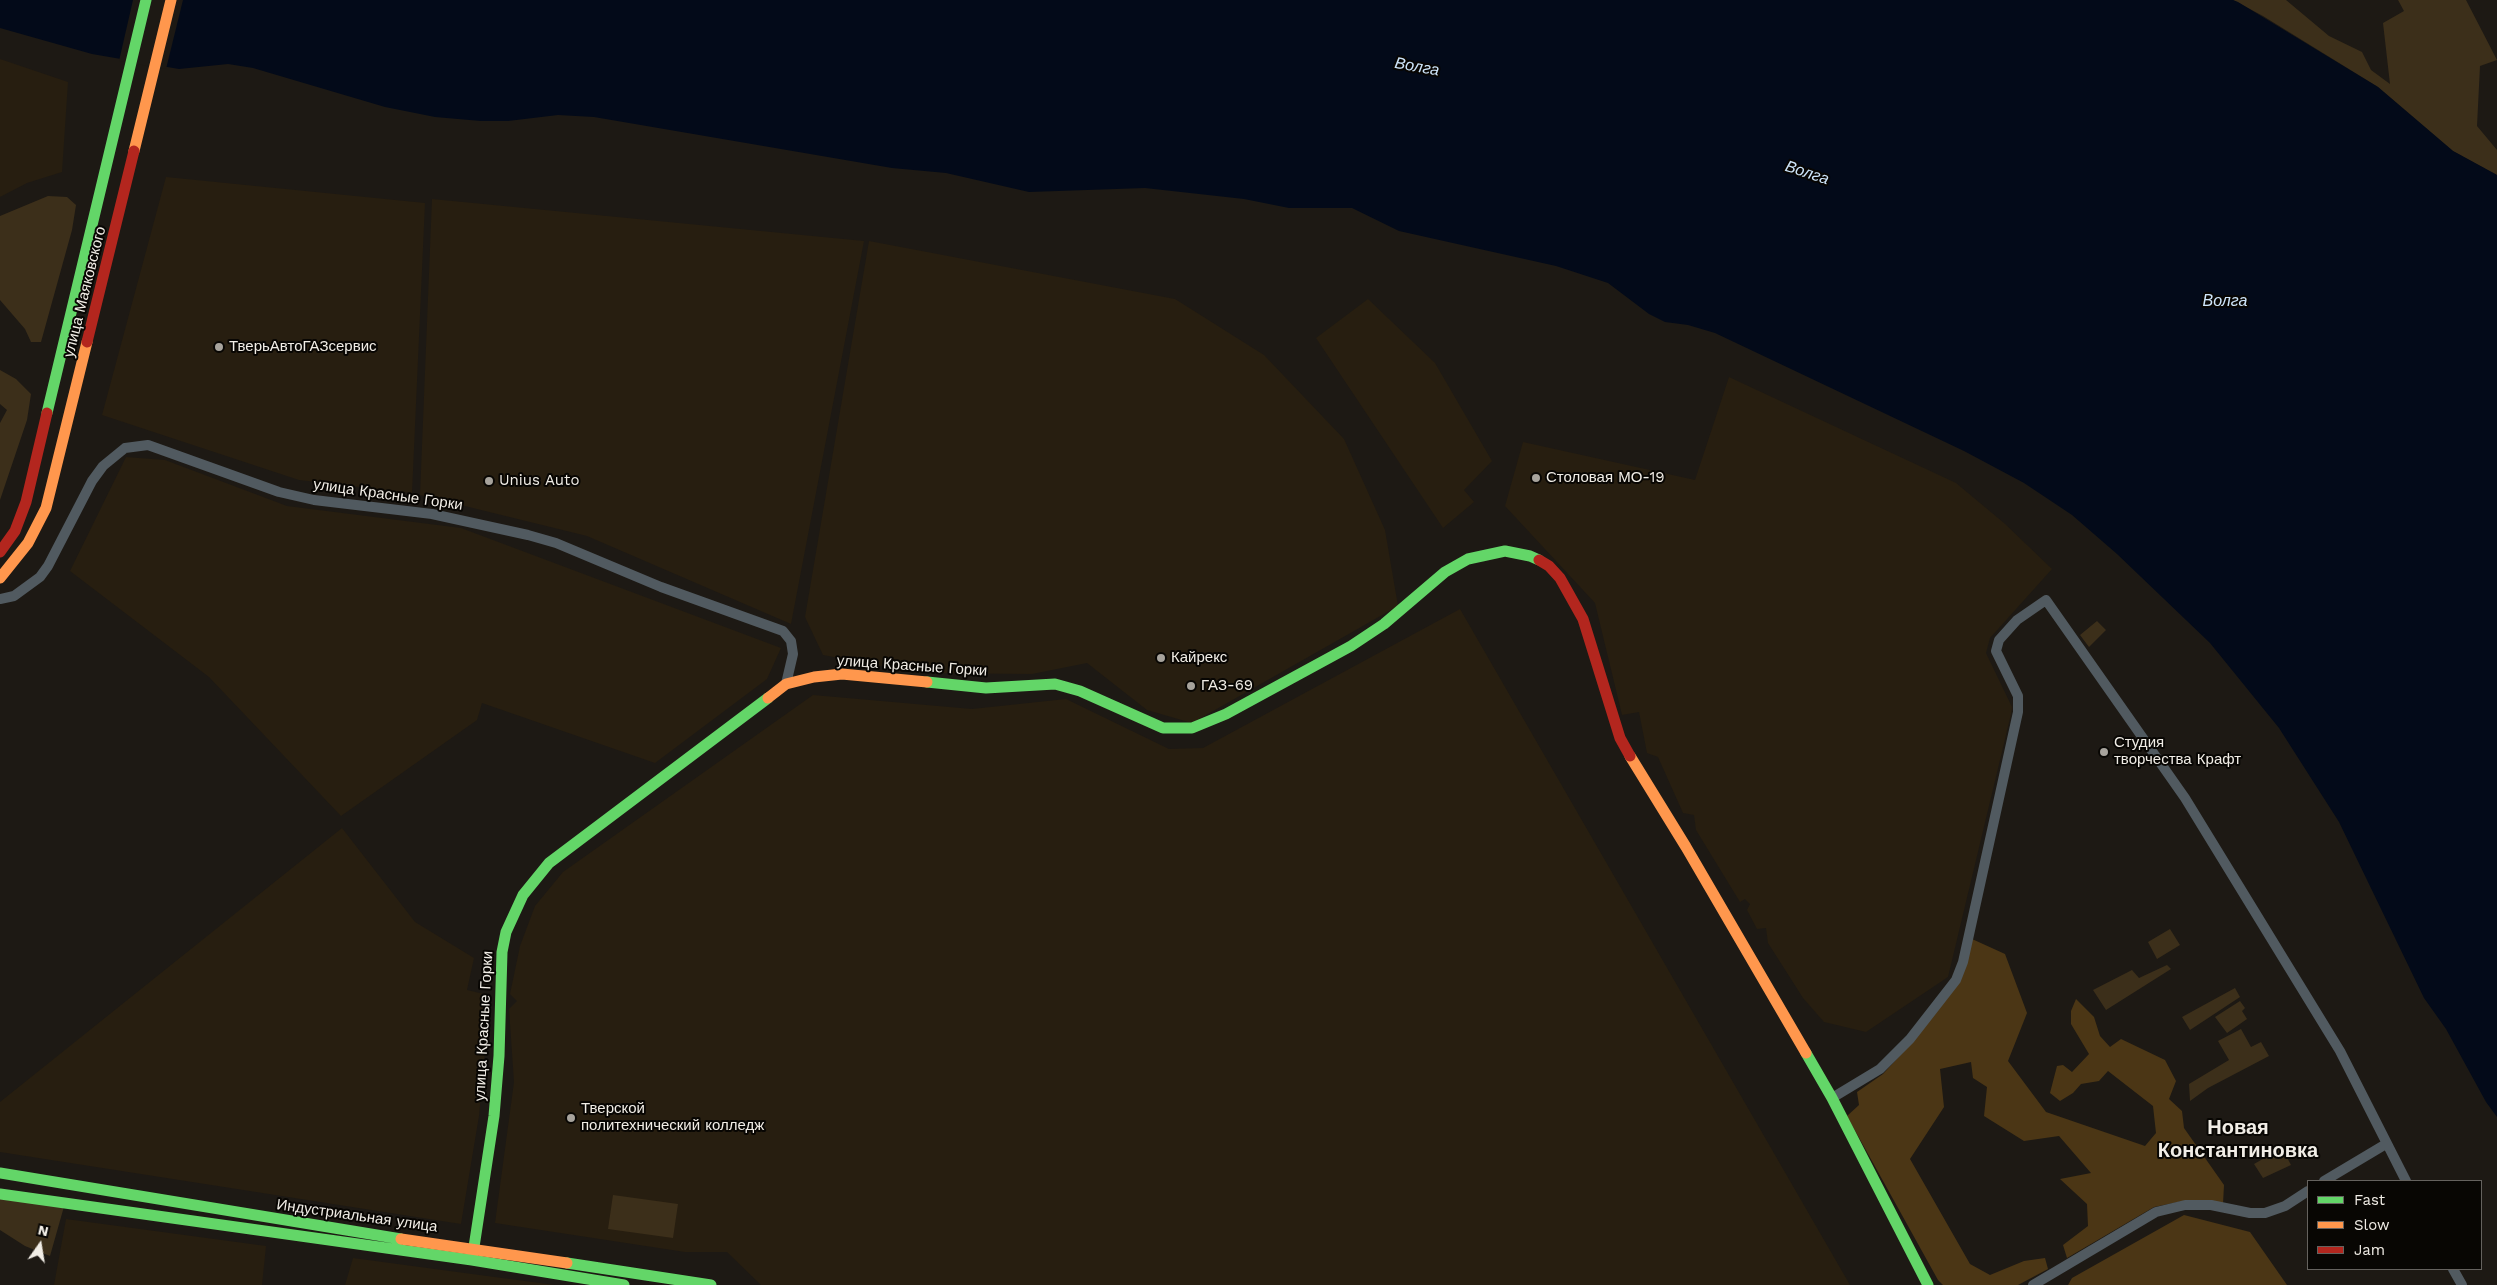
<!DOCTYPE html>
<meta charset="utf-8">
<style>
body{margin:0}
#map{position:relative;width:2497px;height:1285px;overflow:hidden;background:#1d1914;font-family:"Work Sans",sans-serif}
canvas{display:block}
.legend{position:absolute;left:2307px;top:1180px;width:175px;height:90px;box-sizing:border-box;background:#080603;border:1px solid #65625e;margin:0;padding:6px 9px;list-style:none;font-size:15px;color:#f1ede6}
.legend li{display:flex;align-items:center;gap:10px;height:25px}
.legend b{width:25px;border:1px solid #65625e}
.north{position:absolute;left:15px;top:1220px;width:50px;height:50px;-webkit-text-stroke:4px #080603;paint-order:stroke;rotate:13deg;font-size:14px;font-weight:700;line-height:20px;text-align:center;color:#f1ede6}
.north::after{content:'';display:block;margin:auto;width:18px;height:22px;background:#f1ede6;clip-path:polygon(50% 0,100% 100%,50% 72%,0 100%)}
</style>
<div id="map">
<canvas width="2497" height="1285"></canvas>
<ul class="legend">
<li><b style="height:6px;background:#63d668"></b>Fast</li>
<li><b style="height:6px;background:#ff974d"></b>Slow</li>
<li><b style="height:6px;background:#b3261e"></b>Jam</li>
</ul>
<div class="north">N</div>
</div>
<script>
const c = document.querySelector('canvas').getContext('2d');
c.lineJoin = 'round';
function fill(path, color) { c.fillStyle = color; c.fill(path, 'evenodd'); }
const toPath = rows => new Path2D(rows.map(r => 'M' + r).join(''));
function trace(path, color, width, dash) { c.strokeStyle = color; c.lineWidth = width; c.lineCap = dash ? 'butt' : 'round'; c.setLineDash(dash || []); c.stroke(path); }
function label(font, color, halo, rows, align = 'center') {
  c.font = font + ' "Work Sans",sans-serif'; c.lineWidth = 4; c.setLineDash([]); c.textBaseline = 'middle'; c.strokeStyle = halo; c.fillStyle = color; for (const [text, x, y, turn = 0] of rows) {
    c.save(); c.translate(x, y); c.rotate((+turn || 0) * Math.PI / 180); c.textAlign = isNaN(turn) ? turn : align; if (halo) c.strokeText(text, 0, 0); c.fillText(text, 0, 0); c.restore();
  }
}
const built = toPath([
 [0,59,68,82,62,172,27,183,0,197],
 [166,177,425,203,412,493,299,480,102,415],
 [432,199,864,241,791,624,587,536,420,495],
 [869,241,1175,299,1264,355,1344,439,1385,530,1398,606,1192,723,1147,710,1087,663,1032,674,919,673,823,655,805,617],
 [1368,299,1435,363,1492,461,1464,490,1474,502,1443,528,1316,338],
 [1729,377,1956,483,2004,523,2052,569,1990,638,1986,653,2012,707,2011,714,1948,977,1866,1032,1824,1022,1803,998,1768,943,1766,928,1757,929,1747,910,1750,904,1745,899,1740,902,1696,830,1694,815,1683,813,1658,757,1647,753,1639,712,1622,715,1595,603,1505,506,1523,442,1695,480],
 [126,457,165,460,287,506,461,528,781,648,767,679,655,763,482,703,477,720,341,816,209,677,70,571],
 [1460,609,1850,1285,761,1285,727,1252,685,1252,495,1223,514,1082,509,1009,517,1001,510,994,520,946,535,906,563,872,813,695,972,709,1066,699,1169,749,1203,748],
 [342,828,415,922,474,958,467,990,484,994,486,1040,479,1116,461,1224,0,1152,0,1102],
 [66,1219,266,1246,262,1285,54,1285],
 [353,1258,457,1272,555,1285,345,1285]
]);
const green = toPath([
 [2233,0,2286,0,2329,36,2362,52,2371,70,2390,84,2383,23,2404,11,2398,0,2466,0,2497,60,2480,66,2477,126,2497,150,2497,175,2453,151,2378,87,2263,16],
 [48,196,67,197,76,205,72,230,41,342,31,342,25,329,0,300,0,216],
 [0,370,16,379,31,394,27,420,0,500,0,423,7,410,0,404],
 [2097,621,2106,630,2089,647,2080,635],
 [2170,929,2180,945,2157,959,2148,942],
 [2167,965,2171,969,2106,1010,2093,990,2132,970,2139,978],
 [2235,988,2240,997,2190,1030,2182,1017],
 [2240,1001,2245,1008,2242,1011,2247,1019,2227,1033,2215,1017],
 [2241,1029,2251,1047,2261,1042,2269,1056,2208,1088,2190,1101,2189,1084,2229,1060,2218,1041],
 [2282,1148,2291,1165,2263,1178,2254,1164],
 [0,1192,65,1203,50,1256,25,1246,0,1230],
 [613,1195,678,1204,673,1238,608,1229]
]);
const forest = toPath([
 [1972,939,2005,954,2027,1013,2008,1061,2046,1112,2145,1146,2156,1133,2153,1106,2108,1071,2099,1081,2081,1084,2073,1093,2060,1101,2050,1093,2057,1066,2063,1065,2072,1072,2089,1054,2071,1024,2071,1011,2076,999,2094,1017,2100,1036,2110,1047,2121,1039,2165,1060,2176,1081,2169,1099,2182,1111,2184,1128,2224,1185,2223,1204,2188,1200,2154,1207,2067,1258,2063,1245,2088,1226,2087,1204,2060,1179,2091,1173,2059,1136,2024,1141,1984,1116,1987,1087,1973,1078,1971,1062,1940,1069,1944,1107,1910,1159,1970,1264,1990,1275,2024,1261,2045,1258,2048,1269,2018,1285,1943,1285,1938,1280,1847,1116,1859,1105,1857,1092,1883,1074,1915,1039,1957,983],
 [2184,1215,2250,1232,2287,1285,2068,1285,2072,1278]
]);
const water = toPath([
 [0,0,2233,0,2238,2,2378,87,2453,151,2497,175,2497,1117,2486,1102,2446,1029,2424,998,2339,822,2279,728,2210,643,2117,554,2072,515,2024,483,1964,451,1715,333,1688,325,1665,322,1649,314,1608,283,1556,266,1399,231,1352,208,1289,208,1244,199,1145,188,1029,192,946,173,892,168,594,117,558,115,508,121,481,121,435,117,385,107,253,68,228,64,179,69,92,54,0,28]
]);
const pier = toPath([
 [133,0,183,0,166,69,119,61]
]);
const street = toPath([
 [0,599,14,596,40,577,48,566,92,481,103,466,125,448,148,445,279,492,314,500,432,514,528,535,556,543,661,587,783,631,791,641,793,654,786,684],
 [1832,1098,1880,1069,1910,1039,1956,980,1963,962,2018,712,2018,696,1996,651,1999,640,2017,620,2046,600,2185,798,2340,1051,2406,1181],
 [2324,1181,2386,1144],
 [2453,1269,2462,1285],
 [2033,1285,2156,1212,2185,1205,2211,1205,2250,1213,2265,1213,2285,1206,2308,1191]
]);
const fast = toPath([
 [47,413,146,0],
 [927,682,986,688,1055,684,1080,691,1163,728,1192,728,1226,714,1351,646,1384,624,1445,572,1468,559,1505,551,1530,556,1539,560],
 [1806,1053,1832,1098,1928,1285],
 [0,1173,401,1239],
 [0,1194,472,1260,624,1285],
 [472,1260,494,1116,499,1056,502,952,506,932,523,895,549,863,768,698],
 [567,1263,711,1285]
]);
const slow = toPath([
 [134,151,171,0],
 [0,578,28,543,46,508,87,342],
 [768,698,786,684,814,677,842,674,927,682],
 [1630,756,1686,847,1806,1053],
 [401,1239,567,1263]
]);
const jam = toPath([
 [87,342,134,151],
 [0,552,15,531,26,502,47,413],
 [1539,560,1549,566,1560,578,1583,619,1620,738,1630,756]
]);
const markers = [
 [219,347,5,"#a7a39c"],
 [1536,478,5,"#a7a39c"],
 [489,481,5,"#a7a39c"],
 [1161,658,5,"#a7a39c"],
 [1191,686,5,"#a7a39c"],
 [2104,752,5,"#a7a39c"],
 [571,1118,5,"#a7a39c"]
];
const streetNames = [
 ["улица Маяковского",85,292,-76],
 ["улица Красные Горки",388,495,8],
 ["улица Красные Горки",912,666,4],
 ["улица Красные Горки",484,1026,-87],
 ["Индустриальная улица",357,1216,8]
];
const poiNames = [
 ["ТверьАвтоГАЗсервис",229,347],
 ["Столовая МО-19",1546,478],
 ["Unius Auto",499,481],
 ["Кайрекс",1171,658],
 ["ГАЗ-69",1201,686],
 ["Студия",2114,743],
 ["творчества Крафт",2114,760],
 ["Тверской",581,1109],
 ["политехнический колледж",581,1126]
];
const waterNames = [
 ["Волга",1417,67,10],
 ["Волга",1807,173,18],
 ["Волга",2225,301]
];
const districtNames = [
 ["Новая",2238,1128],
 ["Константиновка",2238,1151]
];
fill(built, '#271e10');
fill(green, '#3c2f1a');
fill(forest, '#4b3615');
fill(water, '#030a19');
fill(pier, '#1d1914');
trace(street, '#515a60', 10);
trace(fast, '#63d668', 11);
trace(slow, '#ff974d', 11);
trace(jam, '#b3261e', 11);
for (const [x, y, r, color] of markers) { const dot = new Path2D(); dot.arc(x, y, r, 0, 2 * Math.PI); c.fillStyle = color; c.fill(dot); trace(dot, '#080603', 2); }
label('15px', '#f1ede6', '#080603', streetNames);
label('15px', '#f1ede6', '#080603', poiNames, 'left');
label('italic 16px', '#cee5fa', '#080603', waterNames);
label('bold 20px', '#f1ede6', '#080603', districtNames);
</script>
